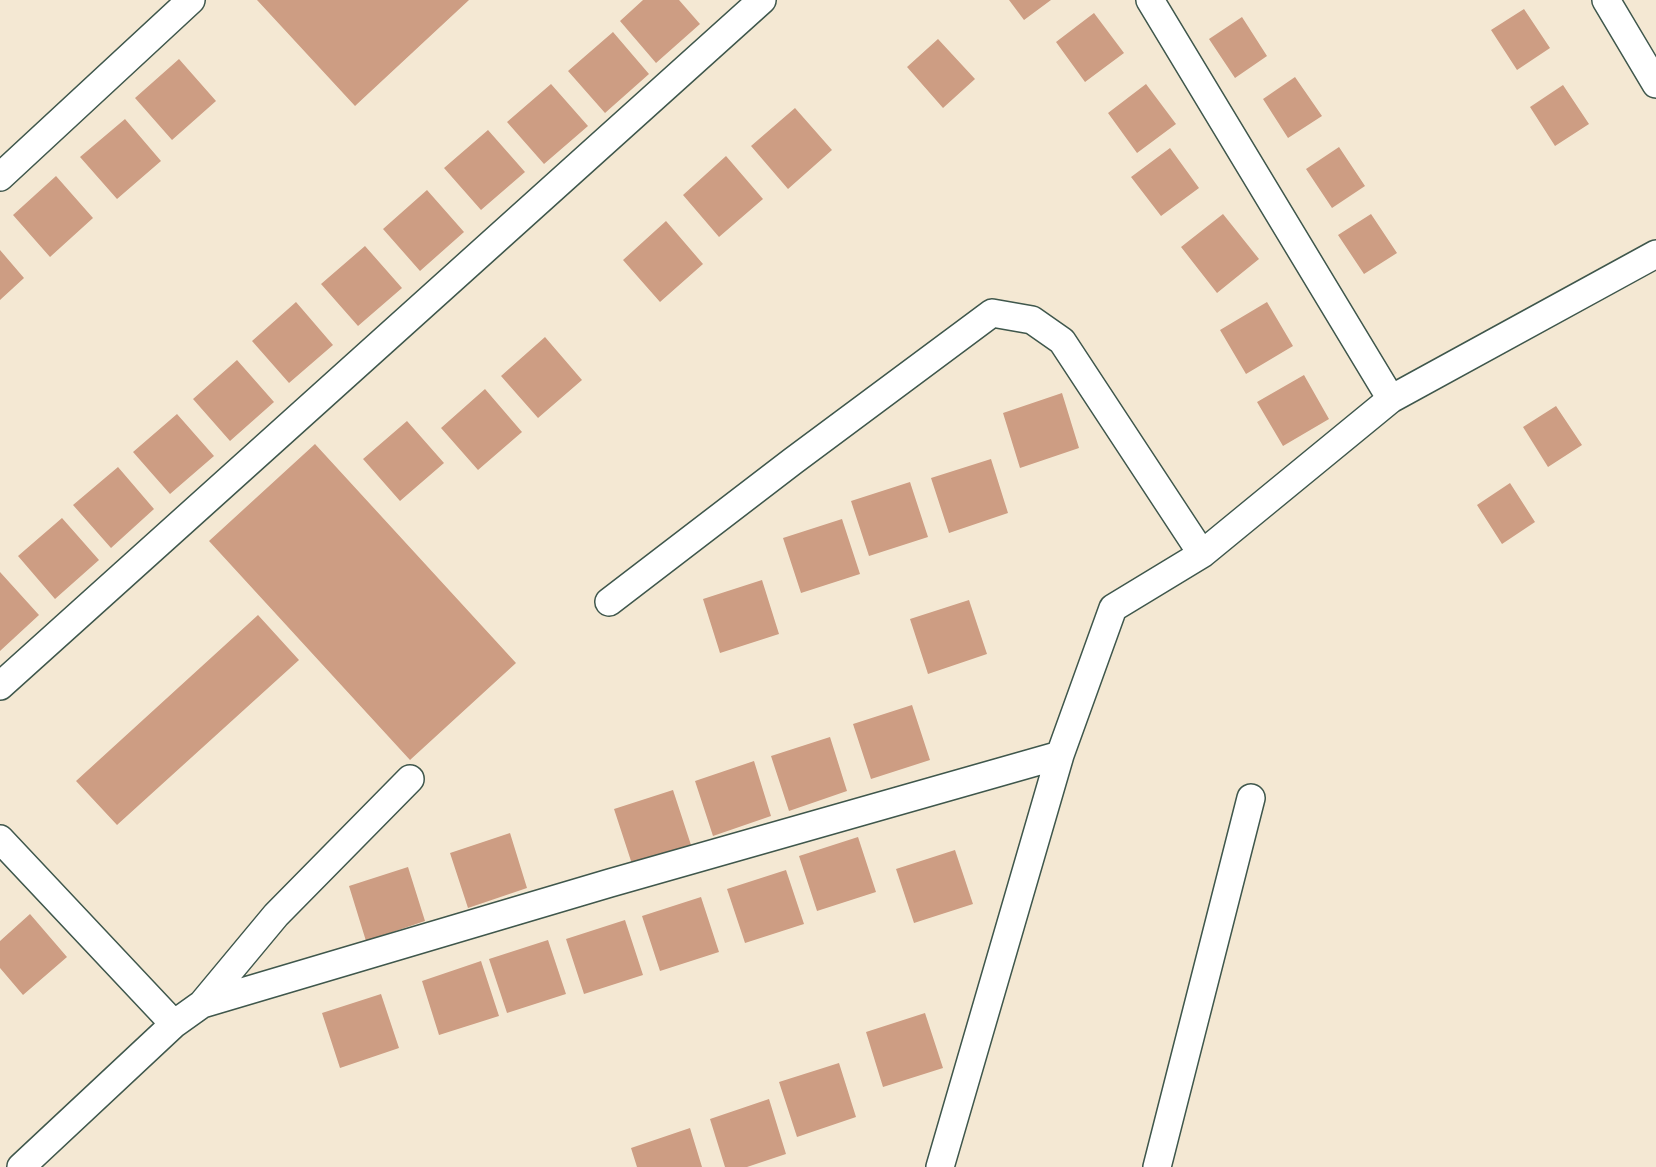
<!DOCTYPE html>
<style>
body{margin:0}
canvas{display:block;background:#f4e8d3}
</style>
<canvas width="1656" height="1167"></canvas>
<script>
const c = document.querySelector('canvas').getContext('2d');
c.lineJoin = 'round';
function fill(path, color) { c.fillStyle = color; c.fill(path, 'evenodd'); }
const toPath = rows => new Path2D(rows.map(r => 'M' + r).join(''));
function trace(path, color, width, dash) { c.strokeStyle = color; c.lineWidth = width; c.lineCap = dash ? 'butt' : 'round'; c.setLineDash(dash || []); c.stroke(path); }
const building = toPath([
 [257,0,469,0,355,106],
 [643,0,679,0,700,24,656,63,620,21],
 [1009,0,1051,0,1024,20],
 [1524,9,1550,48,1517,70,1491,30],
 [1094,13,1124,53,1085,82,1056,42],
 [1242,17,1267,56,1235,78,1209,39],
 [613,32,649,74,605,113,568,71],
 [938,39,975,79,943,108,907,67],
 [179,59,216,101,172,140,135,98],
 [1295,77,1322,116,1288,138,1263,99],
 [551,84,588,126,544,164,507,122],
 [1146,84,1176,124,1137,153,1108,113],
 [1563,85,1589,124,1555,146,1530,107],
 [795,108,832,150,788,189,751,146],
 [125,119,161,161,117,199,80,157],
 [488,130,525,172,481,210,444,168],
 [1339,147,1365,186,1332,208,1306,169],
 [1170,148,1199,188,1161,216,1131,177],
 [726,156,763,199,719,237,683,195],
 [56,176,93,218,50,257,13,215],
 [427,190,464,232,420,271,383,229],
 [1223,214,1259,259,1217,293,1181,247],
 [1371,214,1397,253,1364,274,1338,235],
 [666,221,703,264,660,302,623,260],
 [365,246,402,288,358,326,321,284],
 [0,250,24,278,0,300],
 [296,302,333,345,289,383,252,341],
 [1267,302,1293,346,1246,374,1220,330],
 [545,337,582,380,538,418,501,376],
 [237,360,274,402,230,441,193,399],
 [1304,375,1329,419,1283,446,1257,402],
 [485,389,522,432,478,470,441,428],
 [1062,393,1079,448,1020,468,1003,413],
 [1556,406,1582,445,1548,467,1523,427],
 [177,414,214,456,170,494,133,452],
 [407,421,444,463,400,501,363,459],
 [315,444,516,663,410,760,209,541],
 [991,459,1008,513,949,533,931,478],
 [118,467,154,509,111,548,73,505],
 [910,482,928,537,869,556,851,501],
 [1510,483,1535,522,1502,544,1477,505],
 [62,518,99,560,55,599,18,556],
 [842,519,860,574,801,593,783,538],
 [0,572,39,615,0,651],
 [762,580,779,634,720,653,703,599],
 [969,600,987,654,928,674,910,619],
 [258,615,299,660,117,825,76,781],
 [912,705,930,760,871,779,853,724],
 [830,737,847,791,789,811,771,756],
 [754,761,771,816,713,836,695,781],
 [673,790,691,845,632,864,614,809],
 [510,833,527,888,468,908,450,853],
 [858,837,876,892,817,911,799,856],
 [955,850,973,904,914,923,896,869],
 [408,867,425,921,366,941,349,886],
 [786,870,804,924,745,943,727,889],
 [701,897,719,952,660,971,642,916],
 [30,914,67,957,23,995,0,968,0,941],
 [625,920,643,975,584,994,566,939],
 [548,940,566,994,507,1013,489,959],
 [481,961,499,1016,439,1035,422,981],
 [381,994,399,1048,340,1068,322,1013],
 [925,1013,943,1068,883,1087,866,1032],
 [839,1063,856,1117,797,1137,779,1082],
 [769,1099,786,1154,747,1167,725,1167,710,1119],
 [690,1128,702,1167,637,1167,631,1148]
]);
const minor = toPath([
 [1150,0,1391,399],
 [1606,0,1656,84],
 [0,177,191,0],
 [609,602,793,461,992,313,1032,320,1062,341,1202,554],
 [0,686,762,0],
 [0,839,174,1024,21,1167],
 [202,1004,276,915,410,779],
 [174,1024,202,1004,610,883,1060,755],
 [940,1167,1060,755,1113,608,1202,554,1391,399,1656,254],
 [1157,1167,1251,798]
]);
fill(building, '#cd9d83');
trace(minor, '#3f574c', 30);
trace(minor, '#fff', 27);
</script>
